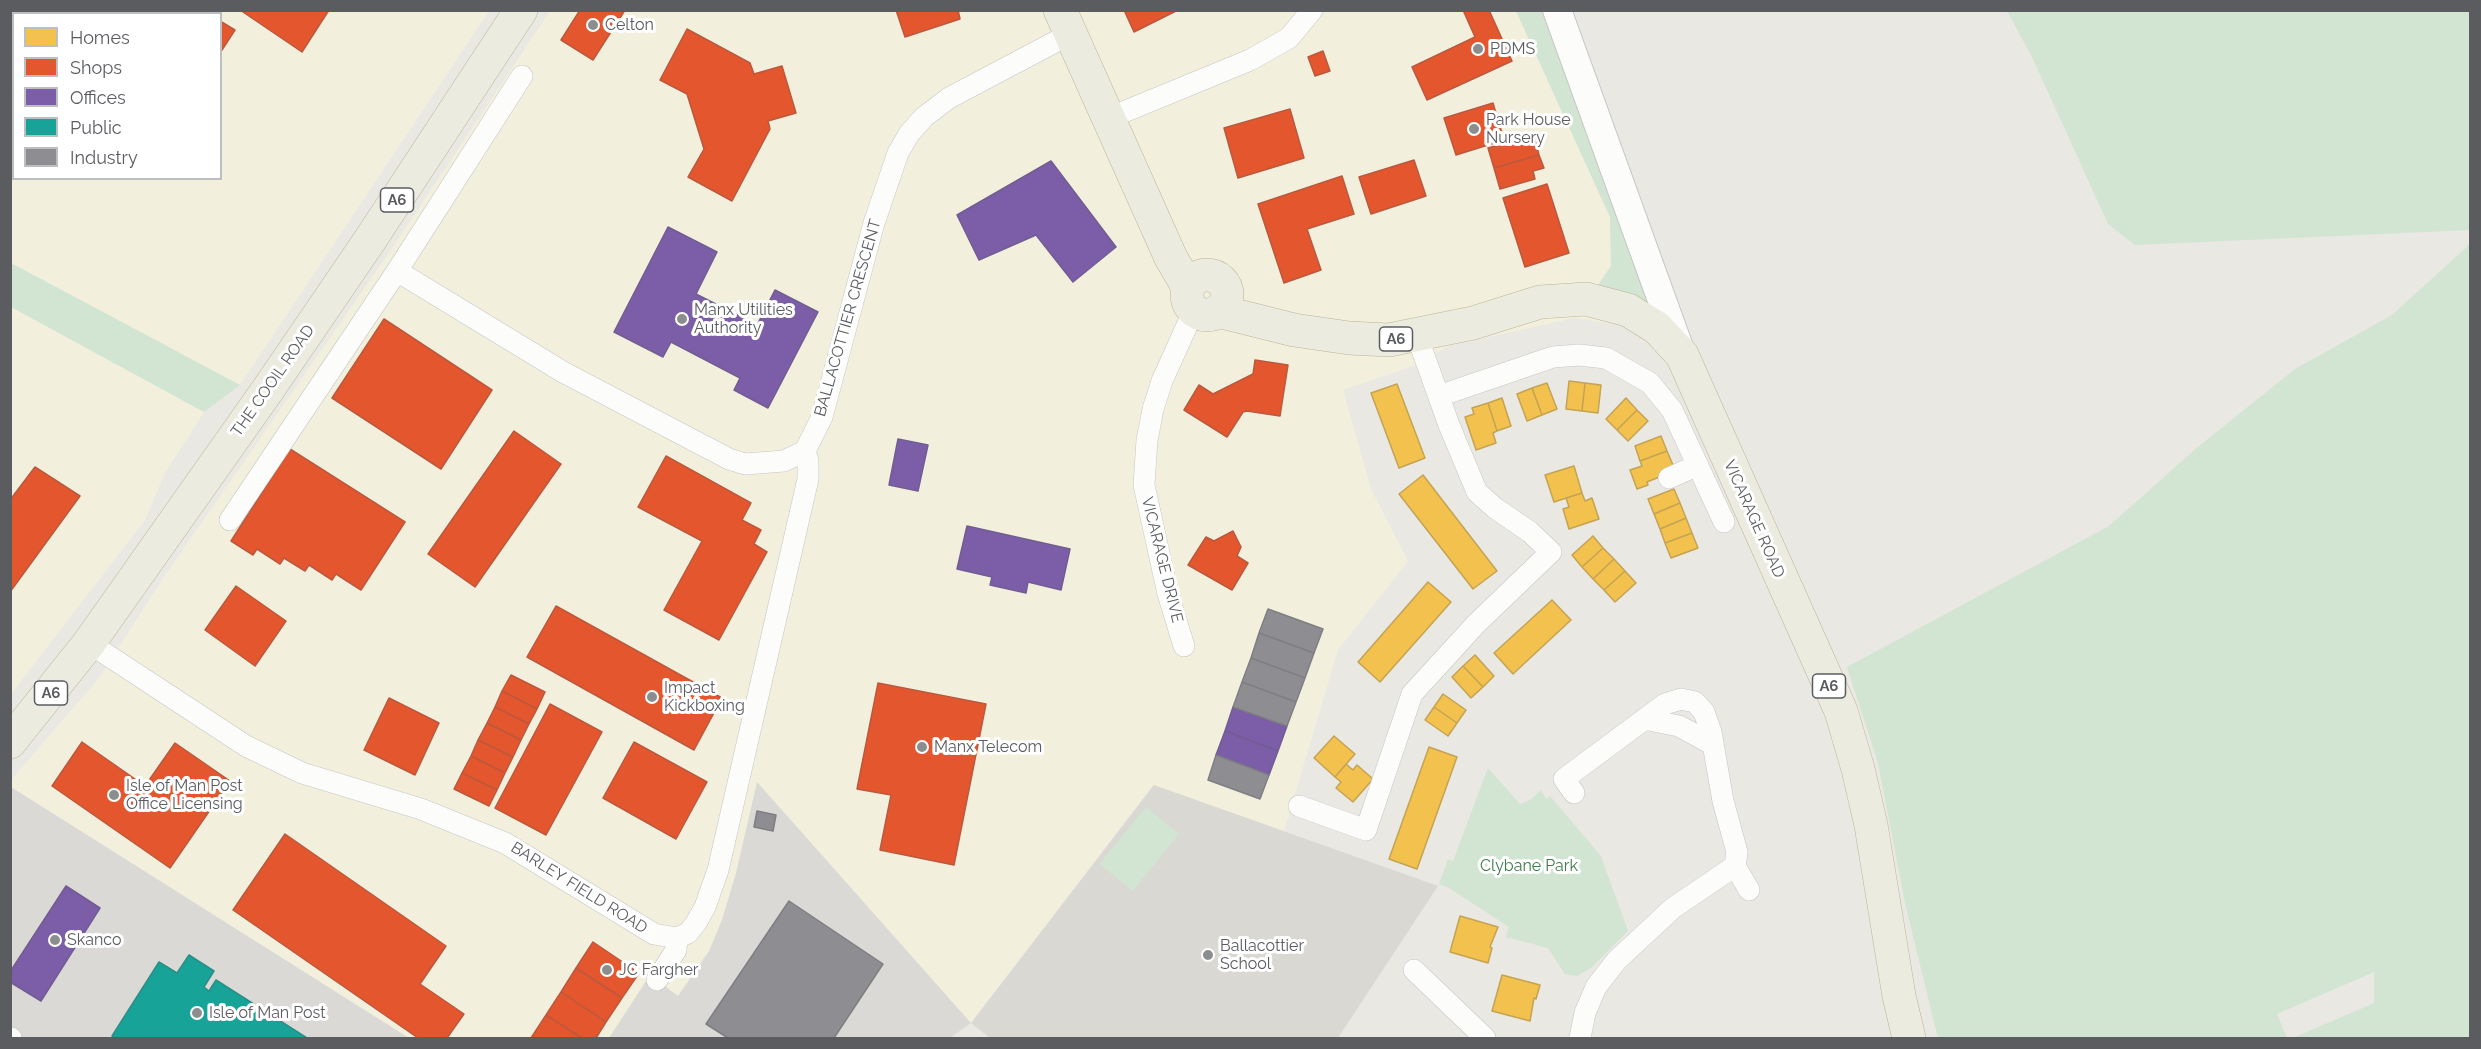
<!DOCTYPE html>
<style>
body{margin:0}
#map{position:relative;width:2481px;height:1049px;overflow:hidden;background:#e9e8e3;font-family:Raleway,sans-serif}
canvas{display:block}
.frame{position:absolute;inset:0;border:12px solid #5a5c60;pointer-events:none}
.legend{position:absolute;left:12px;top:12px;width:210px;height:168px;box-sizing:border-box;background:#fff;border:2px solid #bdbebf;margin:0;padding:8px 10px;list-style:none;font-size:18px;color:#5a5c60}
.legend li{display:flex;align-items:center;gap:12px;height:30px}
.legend b{width:30px;border:2px solid #bdbebf}
</style>
<div id="map">
<canvas width="2481" height="1049"></canvas>
<div class="frame"></div>
<ul class="legend">
<li><b style="height:16px;background:#f2c14e"></b>Homes</li>
<li><b style="height:16px;background:#e4572e"></b>Shops</li>
<li><b style="height:16px;background:#7b5ea7"></b>Offices</li>
<li><b style="height:16px;background:#17a398"></b>Public</li>
<li><b style="height:16px;background:#8d8d92"></b>Industry</li>
</ul>
</div>
<script>
const c = document.querySelector('canvas').getContext('2d');
c.lineJoin = 'round';
function fill(path, color) { c.fillStyle = color; c.fill(path, 'evenodd'); }
const toPath = rows => new Path2D(rows.map(r => 'M' + r).join(''));
function trace(path, color, width, dash) { c.strokeStyle = color; c.lineWidth = width; c.lineCap = dash ? 'butt' : 'round'; c.setLineDash(dash || []); c.stroke(path); }
function label(font, color, halo, rows, align = 'center') {
  c.font = font + ' Raleway,sans-serif'; c.lineWidth = 6; c.setLineDash([]); c.textBaseline = 'middle'; c.strokeStyle = halo; c.fillStyle = color; for (const [text, x, y, turn = 0] of rows) {
    c.save(); c.translate(x, y); c.rotate((+turn || 0) * Math.PI / 180); c.textAlign = isNaN(turn) ? turn : align; if (halo) c.strokeText(text, 0, 0); c.fillText(text, 0, 0); c.restore();
  }
}
const commercial = toPath([
 [10,11,489,11,240,385,11,263],
 [14,14,220,14,220,178,14,178],
 [550,11,1516,11,1610,217,1611,266,1645,334,1616,324,1574,318,1448,346,1416,365,1343,390,1371,489,1408,561,1338,650,1284,831,1153,785,971,1023,950,1038,409,1038,11,787,11,780,99,678,166,574,393,247],
 [11,307,204,412,165,473,145,520,11,694]
]);
const industrial = toPath([
 [757,782,971,1023,950,1038,609,1038,650,975,678,996,709,951,722,920,736,873],
 [11,787,409,1038,11,1038]
]);
const education = toPath([
 [1154,785,1438,886,1338,1038,990,1038,971,1023]
]);
const green = toPath([
 [1516,11,1545,11,1648,298,1641,306,1606,294,1598,285,1611,266,1610,217],
 [2007,11,2470,11,2470,230,2135,245,2108,224,2032,57],
 [2470,244,2470,1038,2293,1038,2374,1003,2374,972,2277,1014,2287,1038,1938,1038,1906,908,1878,763,1847,667,2109,526,2199,446,2295,369,2392,315],
 [10,263,11,263,240,385,204,412,11,307],
 [1488,768,1520,804,1530,800,1541,790,1546,799,1550,796,1601,856,1628,931,1591,968,1577,976,1565,974,1548,948,1506,937,1509,927,1449,888,1439,884,1448,859,1453,861],
 [1146,807,1179,834,1133,891,1099,864]
]);
const homes = toPath([
 [1569,381,1585,383,1582,411,1566,409,1569,381],
 [1547,383,1557,409,1542,415,1532,388,1547,383],
 [1585,383,1601,385,1598,413,1582,411,1585,383],
 [1397,384,1425,458,1399,468,1371,393,1397,384],
 [1532,388,1542,415,1527,421,1517,394,1532,388],
 [1502,398,1511,426,1497,431,1488,403,1502,398],
 [1626,398,1637,410,1617,430,1606,419,1626,398],
 [1488,403,1497,431,1493,433,1496,443,1476,450,1465,417,1474,414,1472,408,1488,403],
 [1637,410,1648,421,1628,441,1617,430,1637,410],
 [1661,436,1667,451,1640,461,1635,446,1661,436],
 [1667,451,1673,465,1669,473,1647,482,1648,485,1637,489,1630,470,1642,466,1640,461,1667,451],
 [1574,466,1582,493,1554,502,1545,475,1574,466],
 [1423,475,1497,571,1473,589,1399,494,1423,475],
 [1674,489,1680,503,1654,514,1648,499,1674,489],
 [1582,493,1585,501,1592,498,1599,519,1569,529,1563,509,1569,507,1566,498,1582,493],
 [1680,503,1686,518,1660,529,1654,514,1680,503],
 [1686,518,1692,533,1665,543,1660,529,1686,518],
 [1692,533,1698,548,1671,558,1665,543,1692,533],
 [1593,536,1603,548,1582,567,1572,555,1593,536],
 [1603,548,1614,559,1593,579,1582,567,1603,548],
 [1614,559,1625,571,1604,590,1593,579,1614,559],
 [1625,571,1636,583,1615,602,1604,590,1625,571],
 [1428,582,1451,602,1380,682,1358,662,1428,582],
 [1552,600,1571,620,1513,674,1494,653,1552,600],
 [1475,655,1494,676,1483,687,1463,666,1475,655],
 [1463,666,1483,687,1471,698,1452,677,1463,666],
 [1443,694,1466,710,1457,723,1434,707,1443,694],
 [1434,707,1457,723,1448,736,1425,720,1434,707],
 [1334,736,1355,754,1335,777,1314,758,1334,736],
 [1429,747,1457,757,1417,869,1389,859,1429,747],
 [1346,764,1353,770,1357,765,1373,779,1353,802,1336,788,1341,782,1335,777,1346,764],
 [1460,916,1498,927,1490,947,1492,948,1488,963,1450,952,1460,916],
 [1502,975,1540,985,1536,999,1534,998,1530,1021,1492,1011,1502,975]
]);
const shops = toPath([
 [10,10,216,10,214,14,14,14,14,85,10,83,10,10],
 [240,10,329,10,302,52,240,10],
 [580,10,625,10,593,60,561,40,580,10],
 [896,10,958,10,960,19,905,37,896,10],
 [1124,10,1178,10,1134,32,1124,10],
 [1463,10,1489,10,1512,61,1427,100,1412,67,1475,37,1463,10],
 [220,21,235,30,220,53,220,21],
 [687,29,750,63,754,74,782,66,796,113,768,121,770,129,732,201,688,177,704,149,687,94,660,80,687,29],
 [1323,51,1330,71,1315,76,1308,57,1323,51],
 [1493,103,1504,140,1456,155,1444,118,1493,103],
 [1290,109,1304,158,1238,178,1224,128,1290,109],
 [1534,135,1539,155,1494,168,1488,148,1534,135],
 [1539,155,1544,168,1533,171,1535,179,1500,189,1494,168,1539,155],
 [1414,160,1426,196,1371,214,1359,177,1414,160],
 [1342,176,1354,214,1307,229,1321,270,1284,283,1258,204,1342,176],
 [1547,184,1569,253,1525,267,1503,198,1547,184],
 [384,319,492,390,441,469,332,398,384,319],
 [1255,360,1288,365,1280,416,1247,411,1243,412,1227,437,1184,410,1199,385,1213,394,1253,374,1255,360],
 [514,431,561,464,475,587,428,554,514,431],
 [290,449,405,522,361,590,336,574,332,580,309,565,305,571,284,558,280,564,257,549,253,555,231,541,290,449],
 [666,456,751,503,742,520,761,530,754,544,767,552,719,640,664,610,702,541,638,507,666,456],
 [35,467,80,496,10,592,10,500,35,467],
 [1233,531,1241,547,1237,556,1248,563,1232,590,1188,565,1206,537,1214,541,1233,531],
 [236,586,286,621,255,666,205,630,236,586],
 [556,606,722,698,694,750,527,657,556,606],
 [511,675,545,692,537,709,502,691,511,675],
 [878,683,986,704,954,865,880,850,891,795,857,789,878,683],
 [502,691,537,709,529,724,495,707,502,691],
 [389,698,439,723,415,775,364,750,389,698],
 [550,704,602,732,546,835,495,808,550,704],
 [495,707,529,724,521,740,487,723,495,707],
 [487,723,521,740,513,757,478,740,487,723],
 [478,740,513,757,505,773,471,756,478,740],
 [82,742,145,786,175,743,230,781,170,868,52,786,82,742],
 [634,742,707,782,676,839,603,798,634,742],
 [471,756,505,773,497,790,462,773,471,756],
 [462,773,497,790,489,806,454,789,462,773],
 [285,834,446,946,420,984,464,1014,447,1038,418,1038,233,910,285,834],
 [593,942,639,973,622,998,576,968,593,942],
 [576,968,622,998,606,1022,561,992,576,968],
 [561,992,606,1022,596,1038,582,1038,546,1015,561,992],
 [546,1015,582,1038,531,1038,546,1015]
]);
const offices = toPath([
 [1051,161,1116,247,1073,282,1036,235,979,260,957,215,1051,161],
 [668,227,717,252,696,294,757,325,775,290,818,312,768,408,734,390,740,378,671,342,663,357,614,332,668,227],
 [898,439,928,445,918,491,889,485,898,439],
 [967,526,1070,549,1061,590,1028,582,1026,593,990,585,992,577,957,569,967,526],
 [1233,707,1287,726,1278,751,1225,731,1233,707],
 [1225,731,1278,751,1269,775,1216,755,1225,731],
 [66,886,100,908,41,1001,10,982,10,972,66,886]
]);
const public = toPath([
 [189,955,214,971,204,987,209,991,216,980,307,1038,117,1038,112,1036,159,962,177,973,189,955]
]);
const industry = toPath([
 [1268,609,1323,629,1314,653,1259,633,1268,609],
 [1259,633,1314,653,1305,678,1251,658,1259,633],
 [1251,658,1305,678,1296,702,1242,682,1251,658],
 [1242,682,1296,702,1287,726,1233,707,1242,682],
 [1216,755,1269,775,1260,799,1208,780,1216,755],
 [757,811,776,815,773,831,754,827,757,811],
 [789,901,883,964,834,1038,728,1038,706,1024,789,901]
]);
const street = toPath([
 [1109,118,1250,60,1289,38,1312,10],
 [397,271,563,372,729,459,745,464,784,461,805,451,822,417,874,223,898,153,909,134,924,117,949,98,1070,34],
 [1439,396,1553,357,1579,355,1606,358,1650,383,1672,410,1724,522],
 [1669,478,1698,465],
 [230,520,397,271,522,76],
 [89,643,246,746,302,773,421,809,505,843,654,934,677,938,688,933,696,923,705,907,718,870,808,479,808,461,805,451],
 [1184,646,1168,594,1144,485,1147,440,1153,409,1162,381,1194,310],
 [1644,719,1679,726,1712,744],
 [1574,793,1564,779,1665,704,1681,699,1695,702,1704,712,1711,732,1723,801,1737,852,1735,866,1673,908,1617,960,1596,987,1585,1013,1580,1038],
 [1299,806,1366,830,1412,694,1476,624,1551,552,1530,532,1495,508,1477,492,1449,425,1417,336],
 [1735,866,1749,890],
 [1414,970,1485,1038],
 [657,980,676,950,677,938],
 [10,1038,11,1038]
]);
const secondary = toPath([
 [1557,10,1680,350]
]);
const highway = toPath([
 [1060,10,1171,258,1188,287],
 '1187 295a20 20 0 1 1 40 0a20 20 0 1 1-40 0Z',
 [1218,311,1294,330,1349,338,1389,340,1473,323,1540,302,1586,299,1628,310,1657,328,1682,355,1841,711,1858,769,1871,825,1899,996,1909,1038],
 [10,742,89,643,269,388,370,240,521,10]
]);
const markers = [
 [593,25,6,"#8c8d8e"],
 [1478,49,6,"#8c8d8e"],
 [1474,129,6,"#8c8d8e"],
 [682,319,6,"#8c8d8e"],
 [652,697,6,"#8c8d8e"],
 [922,747,6,"#8c8d8e"],
 [114,795,6,"#8c8d8e"],
 [55,940,6,"#8c8d8e"],
 [1208,955,6,"#8c8d8e"],
 [607,970,6,"#8c8d8e"],
 [197,1013,6,"#8c8d8e"]
];
const shields = [
 [397,200,33],
 [1396,339,33],
 [1829,686,33],
 [51,693,33]
];
const shieldNames = [
 ["A6",397,200],
 ["A6",1396,339],
 ["A6",1829,686],
 ["A6",51,693]
];
const poiNames = [
 ["Celton",605,25],
 ["PDMS",1490,49],
 ["Park House",1486,120],
 ["Nursery",1486,138],
 ["Manx Utilities",694,310],
 ["Authority",694,328],
 ["Impact",664,688],
 ["Kickboxing",664,706],
 ["Manx Telecom",934,747],
 ["Isle of Man Post",126,786],
 ["Office Licensing",126,804],
 ["Skanco",67,940],
 ["Ballacottier",1220,946],
 ["School",1220,964],
 ["JC Fargher",619,970],
 ["Isle of Man Post",209,1013]
];
const streetNames = [
 ["BALLACOTTIER CRESCENT",848,318,-74],
 ["THE COOIL ROAD",273,381,-55],
 ["VICARAGE ROAD",1754,519,66],
 ["VICARAGE DRIVE",1162,560,76],
 ["BARLEY FIELD ROAD",579,888,32]
];
const parkNames = [
 ["Clybane Park",1529,866]
];
fill(commercial, '#f2f0dd');
fill(industrial, '#dad9d5');
fill(education, '#d9d8d2');
fill(green, '#d2e4d2');
fill(homes, '#f2c14e');
trace(homes, '#c4a353', 1.5);
fill(shops, '#e4572e');
trace(shops, '#bb583d', 1.5);
fill(offices, '#7b5ea7');
trace(offices, '#715d92', 1.5);
fill(public, '#17a398');
trace(public, '#2b8e87', 1.5);
fill(industry, '#8d8d92');
trace(industry, '#7e7e83', 1.5);
trace(street, '#c6c6c5', 22);
trace(secondary, '#c5c5c3', 30);
trace(highway, '#bcb595', 34);
trace(street, '#fcfcfb', 21);
trace(secondary, '#fcfcfb', 28);
trace(highway, '#ecebe0', 33);
for (const [x, y, r, color] of markers) { const dot = new Path2D(); dot.arc(x, y, r, 0, 2 * Math.PI); c.fillStyle = color; c.fill(dot); trace(dot, '#fff', 2); }
for (const [x, y, w] of shields) { const box = new Path2D(); box.roundRect(x - w / 2, y - 12, w, 24, 4.5); c.fillStyle = '#fff'; c.fill(box); trace(box, '#5a5c60', 1.5); }
label('bold 15px', '#5a5c60', null, shieldNames);
label('16px', '#5a5c60', '#fff', poiNames, 'left');
label('16px', '#5a5c60', '#fff', streetNames);
label('16px', '#3d7c49', '#fff', parkNames);
</script>
